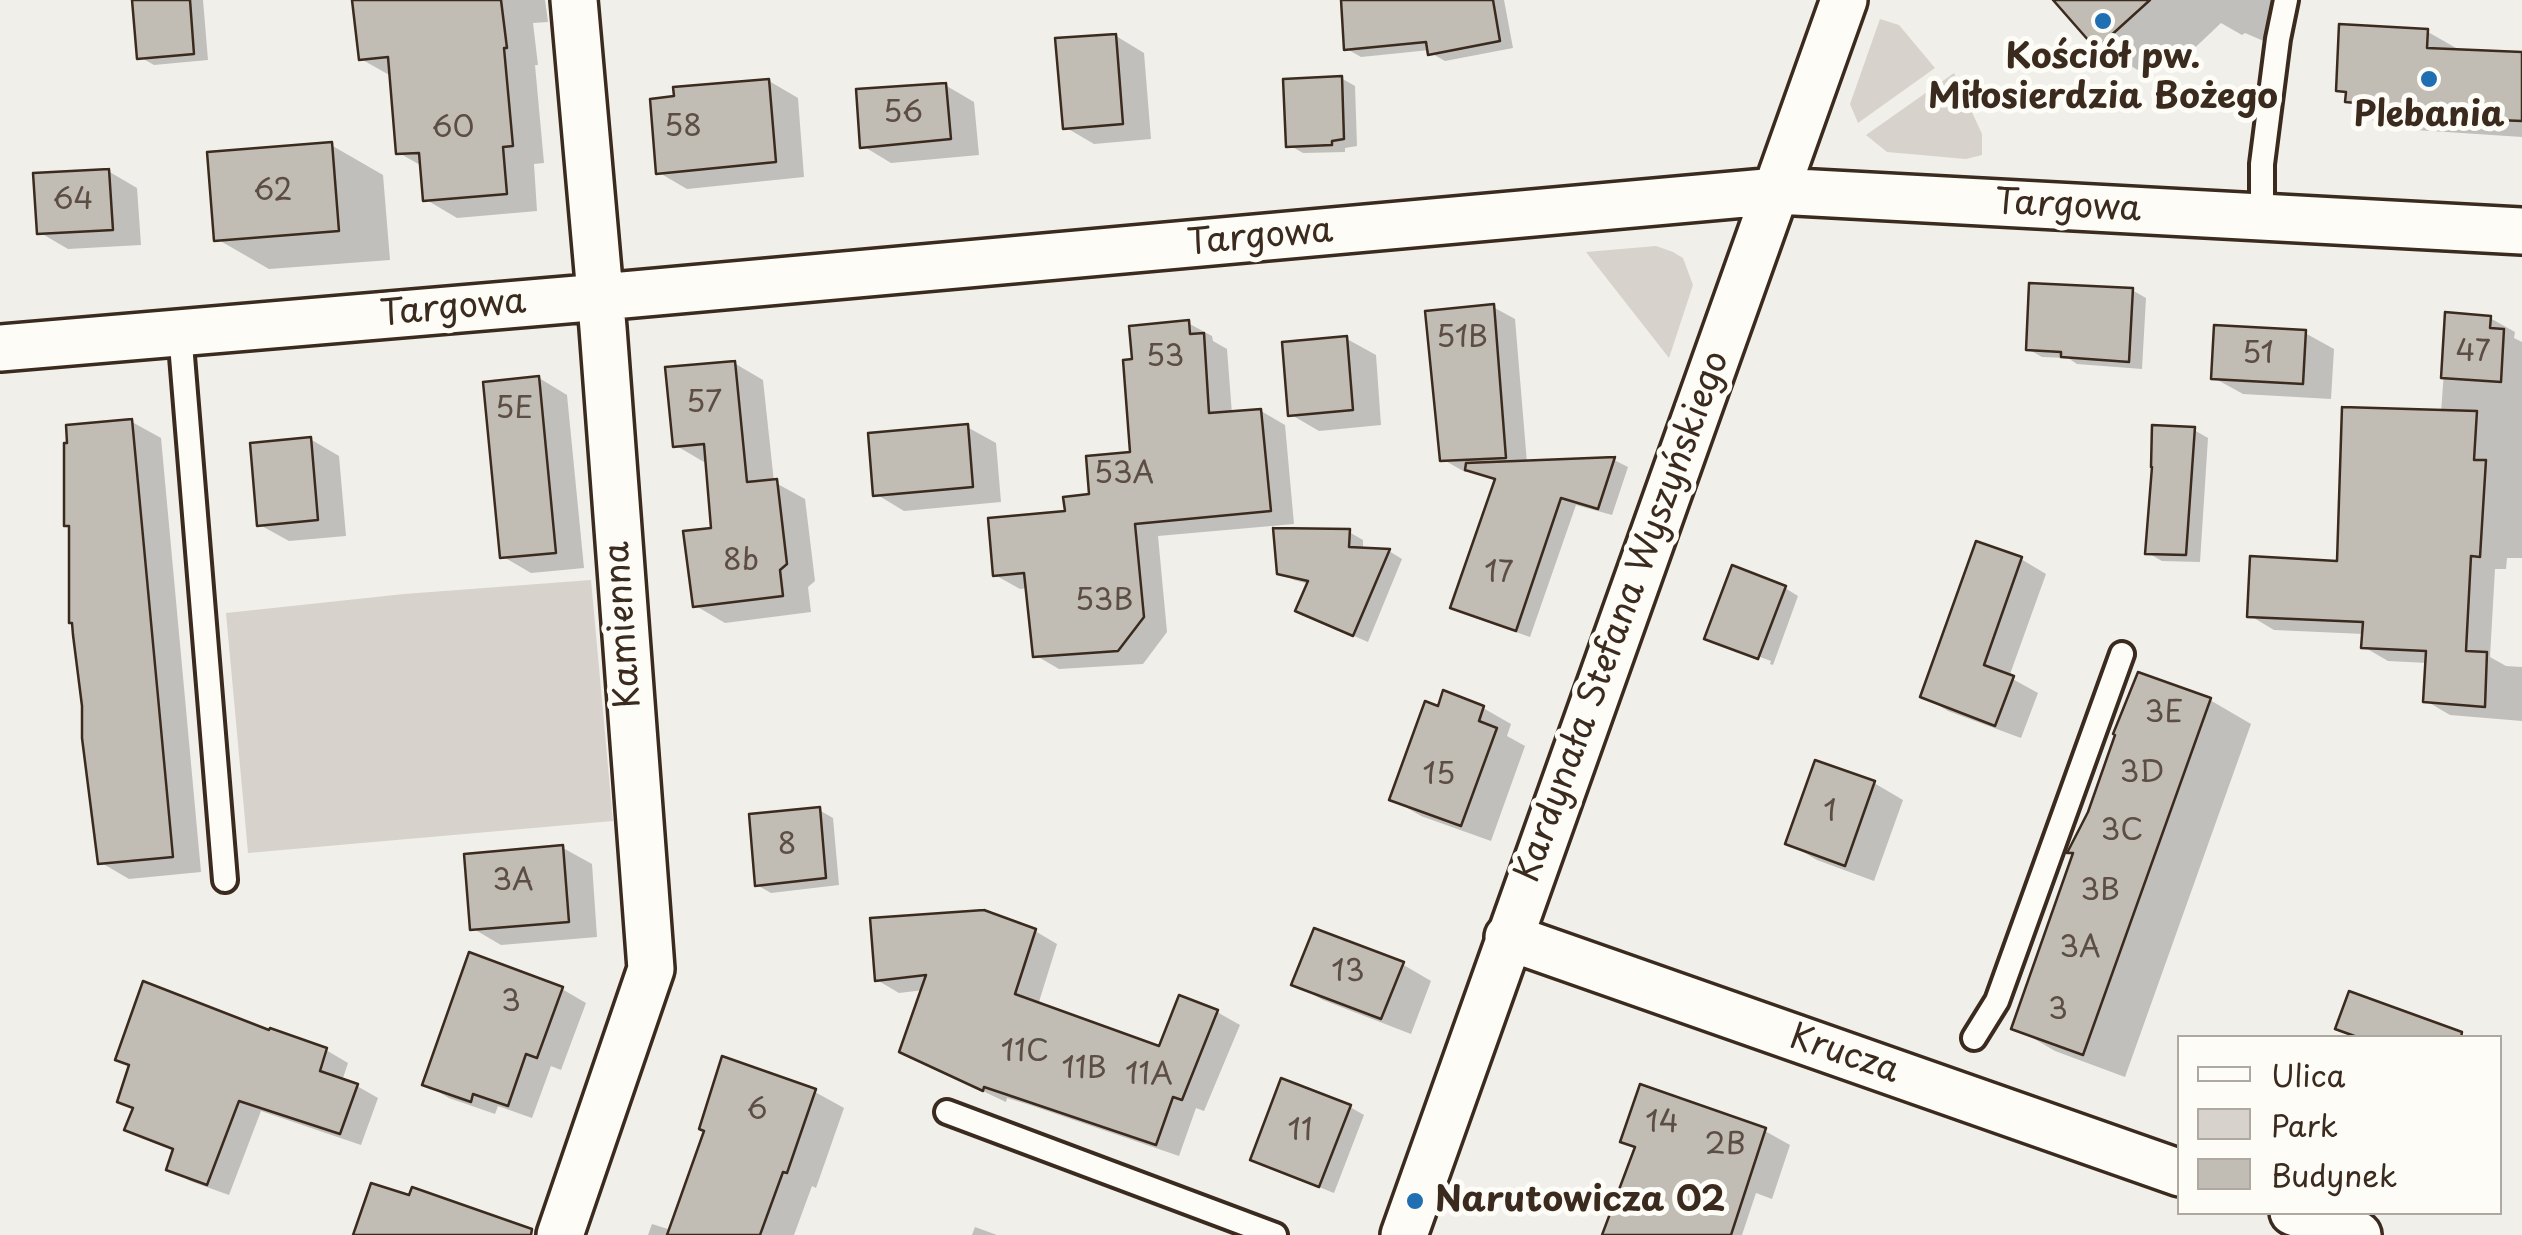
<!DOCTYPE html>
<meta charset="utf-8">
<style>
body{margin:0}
#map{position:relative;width:2522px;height:1235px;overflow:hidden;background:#f1efea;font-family:"Playpen Sans",sans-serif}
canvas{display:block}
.legend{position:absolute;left:2177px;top:1035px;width:325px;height:180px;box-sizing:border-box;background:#fdfcf7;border:2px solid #afa8a0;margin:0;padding:12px 18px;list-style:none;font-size:30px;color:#3b2a1e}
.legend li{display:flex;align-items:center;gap:20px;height:50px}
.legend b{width:50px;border:2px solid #afa8a0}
</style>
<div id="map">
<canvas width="2522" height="1235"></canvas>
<ul class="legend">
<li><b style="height:12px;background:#fdfcf7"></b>Ulica</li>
<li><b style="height:28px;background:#d7d2cc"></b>Park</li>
<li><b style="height:28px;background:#c1bcb4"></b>Budynek</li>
</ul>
</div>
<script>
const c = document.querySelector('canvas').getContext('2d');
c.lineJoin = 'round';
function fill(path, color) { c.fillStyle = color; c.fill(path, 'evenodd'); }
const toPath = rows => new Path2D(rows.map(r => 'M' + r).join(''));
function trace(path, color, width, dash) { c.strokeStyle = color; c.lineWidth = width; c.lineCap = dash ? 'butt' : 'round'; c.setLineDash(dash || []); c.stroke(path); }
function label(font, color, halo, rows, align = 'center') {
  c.font = font + ' "Playpen Sans",sans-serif'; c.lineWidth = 10; c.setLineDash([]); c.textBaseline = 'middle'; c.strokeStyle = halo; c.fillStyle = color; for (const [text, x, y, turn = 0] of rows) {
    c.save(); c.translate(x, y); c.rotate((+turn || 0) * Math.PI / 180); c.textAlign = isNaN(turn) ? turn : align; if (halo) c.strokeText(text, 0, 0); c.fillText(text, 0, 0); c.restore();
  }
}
const green = toPath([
 [1880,19,1899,25,1935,68,1858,123,1850,104],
 [1954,73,1982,134,1982,155,1966,159,1887,152,1866,135],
 [1656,246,1673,252,1683,258,1693,285,1669,358,1586,252],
 [591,580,613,821,248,853,226,613,404,594]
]);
const shadow = toPath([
 [135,0,203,0,208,60,154,65,140,57],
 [355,0,545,0,548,22,533,23,538,65,535,65,544,163,534,164,537,211,457,218,425,199,422,166,399,153,391,76,361,59],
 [1343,0,1504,0,1513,48,1445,61,1431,53,1430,50,1361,57,1347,49],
 [2056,0,2280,0,2294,16,2266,42,2245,33,2242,35,2221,23,2183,59,2170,58,2150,77,2098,47],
 [2428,32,2456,48,2456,52,2522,55,2522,137,2386,128,2358,112,2358,107,2348,100,2348,95,2338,90],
 [1116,36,1144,53,1151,139,1094,144,1065,127],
 [1341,78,1355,86,1357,146,1345,148,1345,152,1303,153,1289,145],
 [769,81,798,98,804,177,687,189,658,172],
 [945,85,974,102,979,155,891,163,863,146],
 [331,145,383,175,390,260,269,269,217,239],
 [108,171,137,188,141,245,68,249,39,232],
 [2132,290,2146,298,2142,369,2077,364,2068,358,2042,357,2028,349],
 [1493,307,1515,319,1527,463,1614,460,1628,467,1612,515,1576,505,1530,637,1467,615,1453,607,1497,481,1474,472,1465,472,1442,459],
 [2448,315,2490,318,2515,332,2514,338,2522,342,2522,558,2507,558,2506,569,2495,569,2490,657,2506,666,2522,667,2522,721,2450,715,2426,701,2428,663,2388,661,2364,647,2364,634,2274,630,2249,615,2340,564,2441,413],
 [1188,323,1212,336,1213,341,1227,349,1232,414,1261,411,1285,425,1294,524,1158,536,1167,632,1143,664,1059,669,1035,655,1028,588,1020,589,995,575,1067,513,1092,496,1132,454,1134,361],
 [2305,333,2334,349,2331,399,2243,394,2214,378],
 [1347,339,1376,355,1381,425,1319,431,1290,414],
 [734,363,763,380,774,482,805,499,815,581,808,587,811,612,725,623,696,606,714,530,708,462,704,462,675,445],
 [539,378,567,395,584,568,531,573,502,556],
 [132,422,161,438,201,872,129,879,100,862,71,528,67,525],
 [967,427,996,443,1001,502,904,511,876,494],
 [2194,430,2208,438,2200,562,2162,561,2148,553],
 [310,439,339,456,346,536,289,541,260,525],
 [1349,532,1363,540,1363,550,1389,551,1402,559,1368,642,1312,618,1309,584,1294,580,1280,572],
 [2021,559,2046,574,2009,677,2038,693,2021,738,1948,711,1923,696],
 [1785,588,1798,596,1773,665,1770,664,1771,661,1719,642],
 [2210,700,2251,724,2125,1077,2055,1051,2014,1027,2075,854,2070,852],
 [1483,708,1511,724,1507,736,1525,746,1491,841,1421,816,1392,799,1439,709],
 [1874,783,1903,800,1874,881,1817,860,1788,843],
 [819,810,833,818,839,885,771,893,757,885],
 [563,848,592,864,597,937,501,945,472,928],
 [1035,931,1057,944,1038,1005,1160,1049,1181,998,1217,1012,1240,1025,1204,1111,1196,1108,1179,1156,1030,1105,1007,1098,1006,1102,925,1064,924,990,899,993,877,980],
 [1402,964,1431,981,1411,1034,1323,1000,1294,984],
 [562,989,586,1003,561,1070,551,1066,532,1118,498,1106,495,1114,449,1098,425,1084],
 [326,1050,348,1063,342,1081,357,1086,378,1098,361,1145,261,1111,229,1195,190,1181,169,1169,175,1151,149,1141,128,1129,135,1109,120,1101,131,1067,118,1059],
 [723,1060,815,1092,844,1108,816,1188,812,1186,794,1235,648,1235,652,1224,671,1230,707,1131],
 [1641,1088,1765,1131,1790,1145,1772,1199,1756,1193,1742,1235,1605,1235,1637,1149,1623,1141],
 [1350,1107,1364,1115,1334,1193,1267,1166],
 [975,1227,997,1235,972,1235]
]);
const building = toPath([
 [132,0,190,0,194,54,137,59,132,0],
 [352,0,501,0,507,48,504,48,513,146,503,147,507,194,423,201,419,153,396,154,388,57,359,60,352,0],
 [1341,0,1493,0,1500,41,1428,55,1426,42,1344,50,1341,0],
 [2053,0,2150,0,2096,49,2053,0],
 [2339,24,2428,29,2427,48,2522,52,2522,121,2368,115,2369,114,2355,113,2356,103,2345,102,2346,92,2336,91,2339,24],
 [1116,34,1123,124,1063,129,1055,38,1116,34],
 [1342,76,1344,139,1332,141,1332,145,1286,147,1283,79,1342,76],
 [769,79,776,162,656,174,650,99,674,96,673,87,769,79],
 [946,83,951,139,860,148,856,89,946,83],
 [332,142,339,231,214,241,207,152,332,142],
 [109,169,113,230,37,234,33,173,109,169],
 [2029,283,2133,288,2129,362,2061,357,2061,352,2026,350,2029,283],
 [1494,304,1506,458,1440,461,1425,311,1494,304],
 [2445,312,2491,316,2490,328,2504,329,2501,382,2441,378,2445,312],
 [1189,320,1190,334,1204,333,1209,413,1261,409,1271,511,1135,524,1144,617,1118,651,1033,657,1024,573,993,576,988,518,1065,511,1063,497,1089,494,1086,456,1130,452,1123,360,1132,359,1129,326,1189,320],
 [2214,325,2306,330,2303,384,2211,379,2214,325],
 [1347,336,1353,410,1288,416,1282,342,1347,336],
 [735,361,747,482,777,479,787,564,780,570,783,596,693,607,683,531,711,528,704,444,673,447,665,367,735,361],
 [539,376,556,553,500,558,483,382,539,376],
 [2342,407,2477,411,2474,460,2486,460,2480,557,2471,556,2466,651,2487,652,2485,707,2423,702,2426,651,2361,648,2363,622,2247,617,2250,556,2337,561,2342,407],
 [132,419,173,857,98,864,82,738,82,706,73,635,72,623,69,623,69,526,64,526,64,443,67,443,66,425,132,419],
 [968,424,973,487,873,496,868,433,968,424],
 [2152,425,2195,427,2186,555,2145,554,2152,467,2151,467,2152,425],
 [311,437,318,520,257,526,250,443,311,437],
 [1615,457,1598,509,1561,498,1516,631,1450,608,1495,479,1465,470,1466,463,1615,457],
 [1273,528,1350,529,1349,547,1390,549,1353,636,1295,611,1308,581,1277,574,1273,528],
 [1976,541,2022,557,1984,665,2014,676,1995,726,1920,697,1976,541],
 [1732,565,1786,586,1758,659,1704,639,1732,565],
 [2138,672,2211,698,2083,1055,2011,1029,2073,853,2067,853,2088,812,2115,735,2113,734,2138,672],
 [1443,690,1484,706,1479,721,1497,728,1461,826,1389,800,1425,701,1438,706,1443,690],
 [1815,760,1875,781,1845,866,1785,844,1815,760],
 [820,807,826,878,755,886,749,814,820,807],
 [563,845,569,922,470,930,464,854,563,845],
 [984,910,1036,929,1015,994,1159,1046,1179,995,1218,1010,1182,1100,1173,1097,1156,1145,1005,1094,984,1087,983,1091,899,1052,926,975,875,981,870,918,984,910],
 [1314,928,1404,962,1381,1019,1291,985,1314,928],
 [469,952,563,987,537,1058,526,1054,508,1106,473,1094,471,1102,422,1085,469,952],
 [143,981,269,1030,270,1028,327,1048,320,1071,358,1084,340,1134,239,1101,207,1185,166,1170,173,1149,124,1130,133,1108,117,1102,129,1065,115,1060,143,981],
 [2349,991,2462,1032,2461,1038,2360,1038,2335,1029,2349,991],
 [722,1056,816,1089,787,1173,783,1172,760,1235,667,1235,704,1131,699,1129,722,1056],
 [1281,1078,1351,1105,1319,1187,1250,1160,1281,1078],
 [1640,1084,1766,1128,1731,1235,1602,1235,1635,1147,1620,1142,1640,1084],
 [371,1183,409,1195,412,1187,532,1229,531,1235,353,1235,371,1183]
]);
const service = toPath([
 [2262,219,2262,164,2278,39,2286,0],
 [180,332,225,880],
 [1974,1038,1997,1001,2122,654],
 [947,1112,1275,1235]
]);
const minor = toPath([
 [0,348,601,297,1777,191,2522,231],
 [1508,937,2180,1173],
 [2293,1212,2358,1235],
 [560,1235,651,969,603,328,574,0],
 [1404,1235,1844,0]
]);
const markers = [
 [2103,21,10,"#1f6fb2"],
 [2429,79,10,"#1f6fb2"],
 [1415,1201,10,"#1f6fb2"]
];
const numberNames = [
 ["56",903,114],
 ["58",683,128],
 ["60",453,129],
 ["62",273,192],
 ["64",73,201],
 ["51B",1462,339],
 ["47",2473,353],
 ["51",2258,355],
 ["53",1165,358],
 ["57",704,404],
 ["5E",514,410],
 ["53A",1124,475],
 ["8b",741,562],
 ["17",1499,574],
 ["53B",1104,602],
 ["3E",2164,714],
 ["3D",2142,774],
 ["15",1439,776],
 ["1",1830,813],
 ["3C",2122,832],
 ["8",787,846],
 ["3A",513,882],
 ["3B",2100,892],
 ["3A",2080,949],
 ["13",1348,973],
 ["3",511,1003],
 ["3",2058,1011],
 ["11C",1025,1053],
 ["11B",1084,1070],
 ["11A",1149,1076],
 ["6",757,1111],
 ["14",1662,1124],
 ["11",1300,1132],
 ["2B",1725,1146]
];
const poiNames = [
 ["Kościół pw.",2103,58],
 ["Miłosierdzia Bożego",2103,98],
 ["Plebania",2429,116],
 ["Narutowicza 02",1435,1201,"left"]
];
const streetNames = [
 ["Targowa",2068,207,3],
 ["Targowa",1260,238,-5],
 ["Targowa",453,309,-5],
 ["Kardynała Stefana Wyszyńskiego",1623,617,-70],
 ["Kamienna",624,625,-94],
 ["Krucza",1844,1055,19]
];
fill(green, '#d7d2cc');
fill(shadow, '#0003');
fill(building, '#c1bcb4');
trace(building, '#3b2a1e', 2.5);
trace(service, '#3b2a1e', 30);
trace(minor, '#3b2a1e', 52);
trace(service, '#fdfcf7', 22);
trace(minor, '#fdfcf7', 45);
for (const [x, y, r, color] of markers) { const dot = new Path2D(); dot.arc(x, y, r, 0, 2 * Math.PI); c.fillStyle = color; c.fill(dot); trace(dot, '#fdfcf7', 4); }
label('30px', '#5c4e44', null, numberNames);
label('bold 35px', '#3b2a1e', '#fdfcf7', poiNames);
label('35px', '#3b2a1e', '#fdfcf7', streetNames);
</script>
